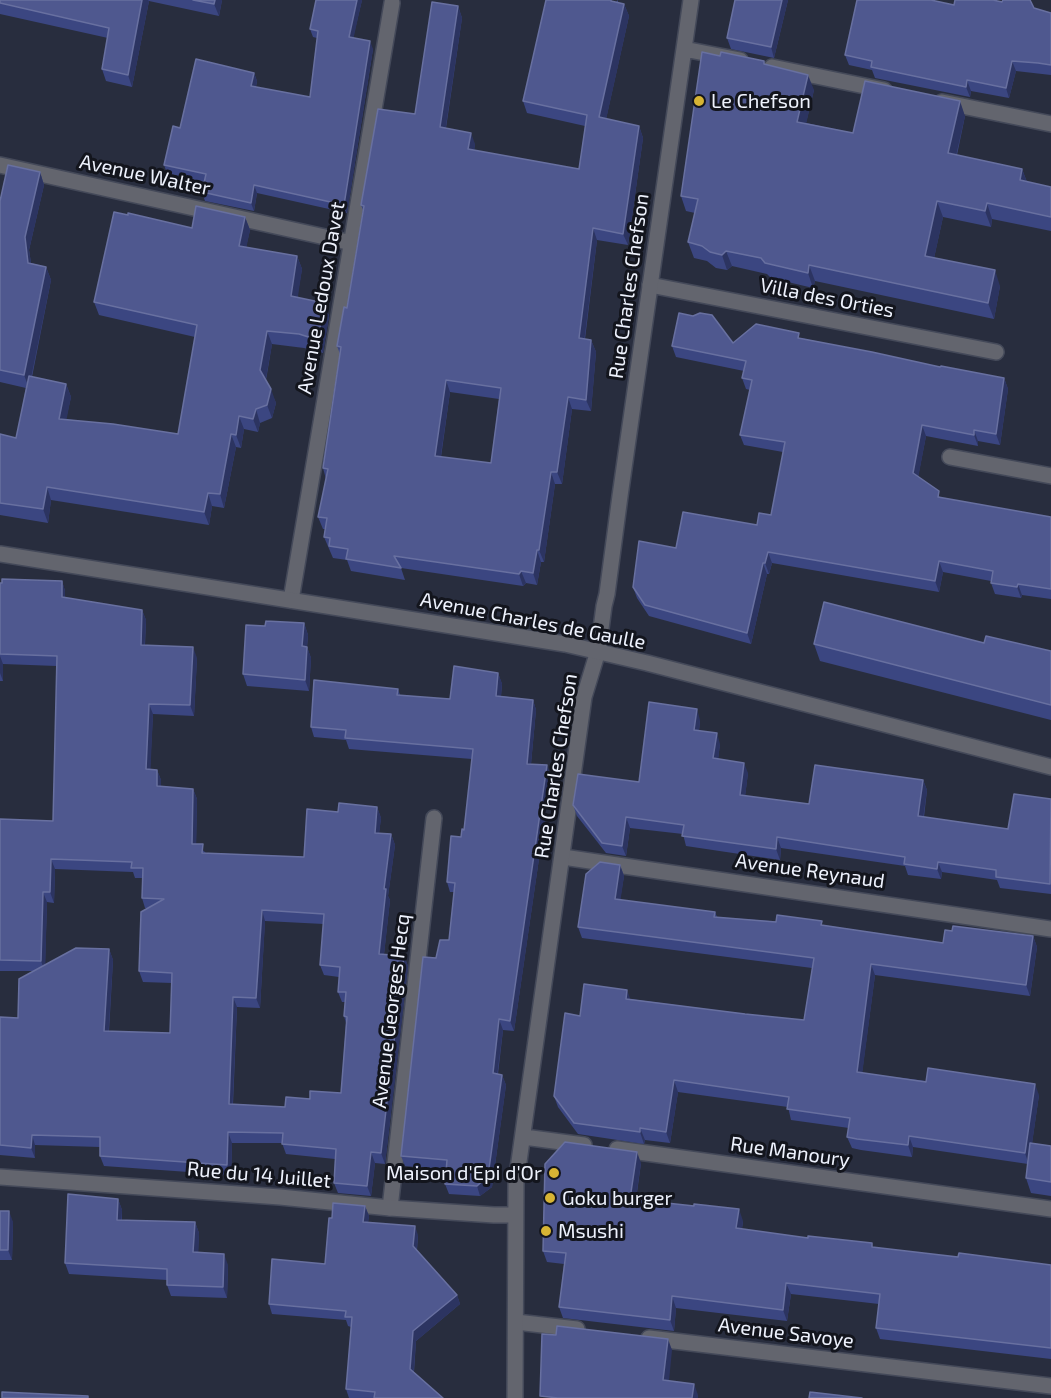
<!DOCTYPE html>
<style>
body{margin:0}
canvas{display:block;background:#282d3e}
</style>
<canvas width="1051" height="1398"></canvas>
<script>
const c = document.querySelector('canvas').getContext('2d');
c.lineJoin = 'round';
const toPath = rows => new Path2D(rows.map(r => 'M' + r).join(''));
function trace(path, color, width, dash) { c.strokeStyle = color; c.lineWidth = width; c.lineCap = dash ? 'butt' : 'round'; c.setLineDash(dash || []); c.stroke(path); }
function fill(path, color) { c.fillStyle = color; c.fill(path, 'evenodd'); }
function label(font, color, halo, rows, align = 'center') {
  c.font = font + ' "Exo 2",sans-serif'; c.lineWidth = 6; c.setLineDash([]); c.textBaseline = 'middle'; c.strokeStyle = halo; c.fillStyle = color; for (const [text, x, y, turn = 0] of rows) {
    c.save(); c.translate(x, y); c.rotate((+turn || 0) * Math.PI / 180); c.textAlign = isNaN(turn) ? turn : align; if (halo) c.strokeText(text, 0, 0); c.fillText(text, 0, 0); c.restore();
  }
}
const service = toPath([
 [0,165,352,243],
 [650,285,996,352],
 [291,600,392,3],
 [563,857,1051,929],
 [390,1208,434,818],
 [516,1322,577,1329],
 [649,1338,1051,1386]
]);
const minor = toPath([
 [684,49,740,60],
 [772,67,884,90],
 [942,102,1051,124],
 [950,457,1051,476],
 [524,1137,584,1145],
 [617,1149,1051,1209],
 [0,1177,280,1197,390,1208,494,1215,515,1215],
 [515,1398,516,1183,584,697,598,651,604,606,607,594,620,496,691,0]
]);
const tertiary = toPath([
 [0,554,565,644,647,663,1051,767]
]);
const wall = toPath([
 [0,0,222,0,219,16,149,1,132,87,106,81,102,69,108,38,0,14],
 [362,0,353,38,373,49,347,213,257,193,254,211,205,201,202,192,205,182,167,173,164,165,180,128,254,73,257,81,256,87,310,97,317,38,313,37,310,29],
 [618,0,618,3,624,4,629,16,606,119,639,126,643,138,628,245,597,240,585,339,591,340,596,352,591,411,572,409,562,484,555,484,544,562,541,562,537,585,526,583,523,586,401,568,405,580,351,571,347,560,333,558,324,537,325,529,323,529,318,517,326,479,323,468,340,354,337,346,347,308,363,210,361,205,415,114,458,6,462,18,446,128,475,144,474,150,579,169,585,126,527,113,523,101],
 [450,392,499,399,491,463,441,457],
 [735,0,788,0,774,58,731,49,727,38],
 [954,5,1034,8,1051,13,1051,75,1016,71,1009,98,971,91,970,97,875,78,872,70,849,65,845,55],
 [720,56,766,65,814,90,806,123,853,133,965,116,957,155,1022,169,1027,182,1051,187,1051,231,992,219,991,227,943,217,934,258,1000,286,994,319,815,281,813,288,771,278,767,274,732,266,727,270,716,268,707,261,694,258,688,242,695,213,686,211,681,196],
 [40,172,44,185,29,250,31,263,46,267,51,280,32,377,66,384,71,397,66,419,178,434,195,337,99,315,94,302,192,228,245,217,250,230,246,247,297,256,302,269,297,298,324,303,329,316,323,353,304,348,272,344,266,380,276,403,272,418,260,423,258,432,244,429,241,448,236,447,224,508,212,506,209,525,51,500,48,523,0,515,0,434,16,438,26,388,0,382,0,201],
 [801,338,940,367,1004,378,1008,389,1000,445,978,441,978,446,926,436,918,477,941,498,1051,517,1051,599,1022,595,1021,598,995,594,991,583,991,581,943,572,939,592,772,563,769,574,767,574,751,644,649,616,637,598,633,587,676,548,757,525,771,515,783,452,744,445,740,435,750,390,746,389,742,378,744,371,676,357,672,346],
 [62,581,65,591,65,598,142,610,146,620,145,645,197,658,194,716,153,714,150,769,157,770,161,780,161,786,193,789,197,799,196,844,206,853,304,857,338,812,377,807,381,818,379,833,391,834,395,845,388,896,390,900,384,954,404,956,408,966,385,1164,375,1163,371,1196,338,1193,334,1183,335,1159,286,1154,282,1143,232,1143,231,1175,104,1166,100,1156,100,1147,35,1145,35,1158,0,1155,0,1017,18,1018,33,971,0,971,0,819,53,821,57,666,3,664,3,681,0,681,0,583],
 [55,869,133,872,135,878,142,878,142,898,145,908,148,908,139,971,143,982,172,983,170,1033,109,1031,113,960,109,949,45,965,47,902,54,903],
 [265,921,324,924,320,965,324,975,339,977,338,992,342,1002,345,1002,344,1016,346,1023,341,1093,310,1099,285,1107,233,1104,237,1007,260,1008],
 [304,623,308,635,307,647,311,658,309,691,247,686,243,674,265,626],
 [984,643,1051,651,1051,720,820,661,814,644],
 [498,673,502,684,501,696,533,700,536,710,531,764,551,776,514,1031,503,1030,498,1074,502,1075,506,1085,492,1187,480,1196,449,1194,445,1184,446,1170,405,1166,401,1156,436,958,449,940,454,892,450,892,447,882,464,830,472,759,349,749,346,740,314,737,311,727,398,689,400,695,450,699],
 [700,720,699,731,720,744,718,759,748,773,745,796,809,804,923,780,927,790,924,817,1008,829,1051,799,1051,894,1000,888,997,880,942,872,941,879,908,875,905,866,781,848,780,860,686,846,683,834,630,828,626,856,606,853,577,816,573,805,639,782],
 [620,865,624,876,620,900,715,912,717,917,823,925,943,943,952,931,1033,936,1037,947,1030,996,875,975,862,1073,1039,1095,1032,1143,1051,1146,1051,1196,1031,1193,1026,1178,1028,1164,913,1147,912,1157,861,1150,852,1148,847,1137,849,1128,791,1120,788,1107,678,1092,670,1143,645,1140,644,1144,578,1134,558,1107,554,1096,580,1016,630,999,745,1014,804,1020,812,968,582,938,578,927],
 [641,1163,636,1200,743,1221,742,1229,874,1248,958,1257,1051,1265,1051,1359,880,1339,876,1328,879,1304,791,1294,787,1321,676,1308,674,1331,563,1318,559,1307,564,1264,547,1262,543,1251],
 [118,1199,122,1210,122,1220,195,1222,199,1233,198,1252,228,1265,227,1298,171,1296,167,1285,167,1280,69,1274,65,1263],
 [365,1206,369,1216,368,1222,418,1235,417,1250,457,1295,460,1304,416,1341,414,1372,443,1398,349,1398,346,1389,351,1327,348,1326,346,1320,272,1314,269,1304,325,1264,332,1218],
 [0,1211,13,1222,12,1260,0,1260,0,1264]
]);
const shadedWall = toPath([
 [142,0,148,0,149,1,132,87,128,75],
 [215,0,222,0,219,16,214,4],
 [357,0,362,0,352,45,349,37],
 [782,0,788,0,774,58,771,47],
 [624,4,629,16,604,129,599,117],
 [458,6,462,18,444,139,440,127],
 [370,41,373,49,347,213,344,205],
 [1012,61,1016,71,1009,98,1006,88],
 [254,73,257,81,254,94,251,86],
 [808,75,814,90,803,137,797,122],
 [967,80,971,91,970,97,966,87],
 [960,101,965,116,953,169,948,153],
 [639,126,643,138,628,245,623,234],
 [471,133,475,144,473,161,468,149],
 [1022,169,1028,185,1020,180],
 [40,172,44,185,29,250,33,276,28,263,25,237],
 [254,185,257,193,254,211,251,203],
 [937,201,943,217,931,272,925,256],
 [987,203,992,219,991,227,985,211],
 [245,217,250,230,244,259,239,246],
 [593,228,597,240,583,350,579,338],
 [726,251,732,266,727,270,722,255],
 [297,256,302,269,296,310,291,296],
 [809,265,815,281,813,288,808,273],
 [46,267,51,280,29,388,24,375],
 [995,270,1000,286,994,319,988,303],
 [324,303,329,316,323,353,318,340],
 [267,331,272,344,265,384,260,370],
 [591,340,596,352,591,411,586,400],
 [1004,378,1008,389,1000,445,996,434],
 [446,380,450,392,439,468,435,456],
 [66,384,71,397,64,432,59,419],
 [271,389,276,403,272,418,267,405],
 [568,397,572,409,562,484,557,472],
 [256,409,260,423,258,432,253,419],
 [239,416,244,429,241,448,236,435],
 [922,425,926,436,917,484,913,473],
 [974,430,978,441,978,446,974,435],
 [231,434,236,447,224,508,220,494],
 [551,472,555,484,544,562,539,550],
 [47,487,51,500,48,523,43,509],
 [208,493,212,506,209,525,204,512],
 [537,550,541,562,537,585,533,573],
 [768,552,772,563,769,574,765,563],
 [939,561,943,572,939,592,935,581],
 [763,563,767,574,751,644,747,633],
 [521,571,526,583,523,586,519,574],
 [62,581,65,591,65,607,62,597],
 [1018,584,1022,595,1021,598,1017,587],
 [142,610,146,620,144,656,141,645],
 [304,623,308,635,306,657,302,646],
 [193,647,197,658,194,716,190,705],
 [307,647,311,658,309,691,305,680],
 [0,656,3,664,3,681,0,673],
 [498,673,502,684,500,706,496,696],
 [533,700,536,710,530,774,527,764],
 [149,704,153,714,150,780,146,769],
 [697,709,700,720,698,740,694,730],
 [717,733,720,744,717,769,713,758],
 [744,763,748,773,744,805,740,795],
 [547,765,551,776,514,1031,510,1021],
 [157,770,161,780,161,796,157,786],
 [923,780,927,790,922,826,918,816],
 [193,789,197,799,196,854,192,844],
 [377,807,381,818,378,843,375,833],
 [626,817,630,828,626,856,622,846],
 [391,834,395,845,388,896,390,900,383,964,379,954,384,889],
 [777,837,781,848,780,860,776,849],
 [51,859,55,869,54,903,50,892],
 [938,862,942,872,941,879,937,869],
 [620,865,624,876,619,910,615,899],
 [43,892,47,902,45,972,41,961],
 [262,910,265,921,260,1008,256,998],
 [1033,936,1037,947,1030,996,1026,985],
 [109,949,113,960,108,1041,104,1031],
 [404,956,408,966,385,1164,381,1153],
 [871,964,875,975,861,1083,857,1072],
 [627,990,631,1001,626,999],
 [233,997,237,1007,232,1115,229,1104],
 [499,1019,503,1030,496,1084,493,1073],
 [502,1075,506,1085,492,1187,480,1196,477,1186],
 [674,1080,678,1092,670,1143,666,1132],
 [1035,1084,1039,1095,1029,1165,1025,1153],
 [640,1128,645,1140,644,1144,640,1132],
 [228,1132,232,1143,231,1175,227,1165],
 [32,1135,35,1145,35,1158,31,1148],
 [909,1136,913,1147,912,1157,908,1145],
 [371,1152,375,1163,371,1196,367,1186],
 [637,1152,641,1163,634,1211,630,1199],
 [118,1199,122,1210,121,1231,117,1220],
 [365,1206,369,1216,367,1231,363,1222],
 [739,1209,743,1221,740,1240,736,1228],
 [9,1211,13,1222,12,1260,8,1250],
 [195,1222,199,1233,198,1263,193,1252],
 [415,1226,418,1235,416,1255,413,1246],
 [224,1254,228,1265,227,1298,223,1287],
 [786,1283,791,1294,787,1321,783,1310],
 [457,1295,460,1304,416,1341,413,1379,410,1369,413,1331],
 [672,1296,676,1308,674,1331,670,1320],
 [668,1339,672,1350,668,1391,663,1380],
 [694,1384,698,1395,698,1398,692,1398]
]);
const building = toPath([
 [0,0,142,0,128,75,102,69,109,28,0,3,0,0],
 [193,0,215,0,214,4,193,0],
 [316,0,357,0,349,37,370,41,344,205,254,185,251,203,202,192,206,174,164,165,173,126,180,128,196,59,254,73,251,86,310,97,318,31,310,29,316,0],
 [546,0,611,0,611,1,624,4,599,117,639,126,623,234,593,228,579,338,591,340,586,400,568,397,557,472,551,472,539,550,537,550,533,573,521,571,519,574,394,556,401,568,346,559,348,549,329,546,330,538,324,537,327,518,318,517,328,469,323,468,341,347,337,346,344,307,347,308,364,206,361,205,378,109,415,114,432,2,458,6,440,127,471,133,468,149,579,169,587,115,523,101,546,0],
 [446,380,501,388,491,463,435,456,446,380],
 [735,0,782,0,771,47,727,38,735,0],
 [857,0,931,0,954,5,955,0,993,0,1002,2,1003,0,1030,0,1034,8,1051,13,1051,65,1038,63,1012,61,1006,88,967,80,966,87,871,67,872,61,845,55,857,0],
 [702,52,720,56,721,52,764,61,764,64,808,75,797,122,853,133,865,81,960,101,948,153,1022,169,1020,180,1051,187,1051,217,987,203,985,211,937,201,925,256,995,270,988,303,809,265,808,273,765,263,761,258,726,251,722,255,710,252,702,246,688,242,698,199,681,196,702,52],
 [8,165,40,172,25,237,28,263,46,267,24,375,0,370,0,201,8,165],
 [196,206,245,217,239,246,297,256,291,296,324,303,318,340,299,334,267,331,260,370,271,389,267,405,256,409,253,419,239,416,236,435,231,434,220,494,208,493,204,512,47,487,43,509,0,503,0,434,16,438,29,376,66,384,59,419,113,424,178,434,197,325,94,302,114,212,128,215,128,213,192,228,196,206],
 [679,313,693,316,700,313,712,315,733,343,756,324,799,333,798,338,872,352,940,367,941,366,1004,378,996,434,974,430,974,435,922,425,913,473,939,491,938,497,1051,517,1051,589,1018,584,1017,587,991,583,993,571,939,561,935,581,768,552,765,563,763,563,747,633,645,605,633,587,639,541,676,548,683,512,757,525,759,513,771,515,785,442,740,435,752,380,742,378,746,361,672,346,679,313],
 [2,579,62,581,62,597,142,610,141,645,193,647,190,705,149,704,146,769,157,770,157,786,193,789,192,844,203,844,202,853,304,857,307,809,338,812,339,803,377,807,375,833,391,834,384,889,386,889,379,954,404,956,381,1153,371,1152,367,1186,334,1183,336,1149,282,1144,283,1133,228,1132,227,1165,100,1156,100,1137,32,1135,31,1148,0,1145,0,1017,18,1018,19,979,76,948,109,949,104,1031,170,1033,172,973,139,971,141,912,164,899,142,898,143,868,131,868,132,862,51,859,50,892,43,892,41,961,0,960,0,819,53,821,57,656,0,654,0,583,2,583,2,579],
 [262,910,324,914,320,965,340,967,338,992,346,992,344,1016,347,1017,341,1093,310,1091,310,1099,286,1097,285,1107,229,1104,233,997,256,998,262,910],
 [824,602,984,643,986,636,1051,651,1051,705,814,644,824,602],
 [266,621,304,623,302,646,307,647,305,680,243,674,246,625,265,626,266,621],
 [454,666,498,673,496,696,533,700,527,764,547,765,510,1021,499,1019,493,1073,502,1075,488,1176,477,1186,445,1184,447,1160,401,1156,423,957,436,958,440,940,449,940,455,883,447,882,451,836,461,837,462,829,464,830,473,749,345,738,346,730,311,727,314,680,398,689,397,695,450,699,454,666],
 [649,702,697,709,694,730,717,733,713,758,744,763,740,795,809,804,815,765,923,780,918,816,1008,829,1014,794,1051,799,1050,884,996,877,996,870,938,862,937,869,904,864,905,857,777,837,776,849,682,836,684,825,626,817,622,846,602,843,573,805,578,774,639,782,649,702],
 [600,862,620,865,615,899,715,912,714,917,776,922,777,915,822,921,821,925,943,943,945,930,952,931,953,926,1033,936,1026,985,871,964,857,1072,926,1082,928,1068,1035,1084,1025,1153,909,1136,908,1145,857,1139,847,1137,850,1118,787,1109,789,1097,674,1080,666,1132,640,1128,640,1132,574,1123,554,1096,565,1013,580,1016,584,984,627,990,626,999,745,1014,804,1020,814,958,578,927,586,874,600,862],
 [565,1142,637,1152,630,1199,694,1206,694,1204,739,1209,736,1228,808,1238,808,1236,872,1243,872,1247,958,1257,959,1253,1051,1265,1051,1348,876,1328,880,1294,786,1283,783,1310,672,1296,670,1320,559,1307,566,1253,543,1251,545,1164,565,1142],
 [1030,1143,1051,1146,1051,1182,1026,1178,1030,1143],
 [68,1194,118,1199,117,1220,195,1222,193,1252,224,1254,223,1287,167,1285,167,1269,65,1263,68,1194],
 [333,1203,365,1206,363,1222,415,1226,413,1246,457,1295,413,1331,410,1369,443,1398,374,1398,375,1392,346,1389,352,1317,345,1317,346,1311,269,1304,272,1259,325,1264,329,1218,332,1218,333,1203],
 [0,1211,9,1211,8,1250,0,1250,0,1211],
 [557,1326,668,1339,663,1380,694,1384,692,1398,558,1398,540,1396,542,1334,556,1335,557,1326],
 [2,1392,88,1396,88,1398,2,1398,2,1392],
 [810,1392,862,1398,809,1398,810,1392]
]);
const markers = [
 [699,101,6,"#d7b434"],
 [554,1173,6,"#d7b434"],
 [550,1198,6,"#d7b434"],
 [546,1231,6,"#d7b434"]
];
const poiNames = [
 ["Le Chefson",711,101],
 ["Maison d'Epi d'Or",542,1173,"right"],
 ["Goku burger",562,1198],
 ["Msushi",558,1231]
];
const streetNames = [
 ["Avenue Walter",145,175,12],
 ["Rue Charles Chefson",629,286,-82],
 ["Avenue Ledoux Davet",321,298,-80],
 ["Villa des Orties",827,298,11],
 ["Avenue Charles de Gaulle",533,621,11],
 ["Rue Charles Chefson",556,766,-81],
 ["Avenue Reynaud",810,871,8],
 ["Avenue Georges Hecq",391,1011,-83],
 ["Rue Manoury",790,1152,8],
 ["Rue du 14 Juillet",259,1175,5],
 ["Avenue Savoye",786,1333,7]
];
trace(service, '#444959', 18);
trace(minor, '#444959', 18);
trace(tertiary, '#444959', 18);
trace(service, '#63656e', 15);
trace(minor, '#63656e', 15);
trace(tertiary, '#63656e', 15);
fill(wall, '#3b4681');
fill(shadedWall, '#2c3461');
fill(building, '#4f588f');
trace(building, '#6870a0', 1.5);
for (const [x, y, r, color] of markers) { const dot = new Path2D(); dot.arc(x, y, r, 0, 2 * Math.PI); c.fillStyle = color; c.fill(dot); trace(dot, '#13151d', 2); }
label('20px', '#eef2fd', '#13151d', poiNames, 'left');
label('20px', '#eef2fd', '#13151d', streetNames);
</script>
